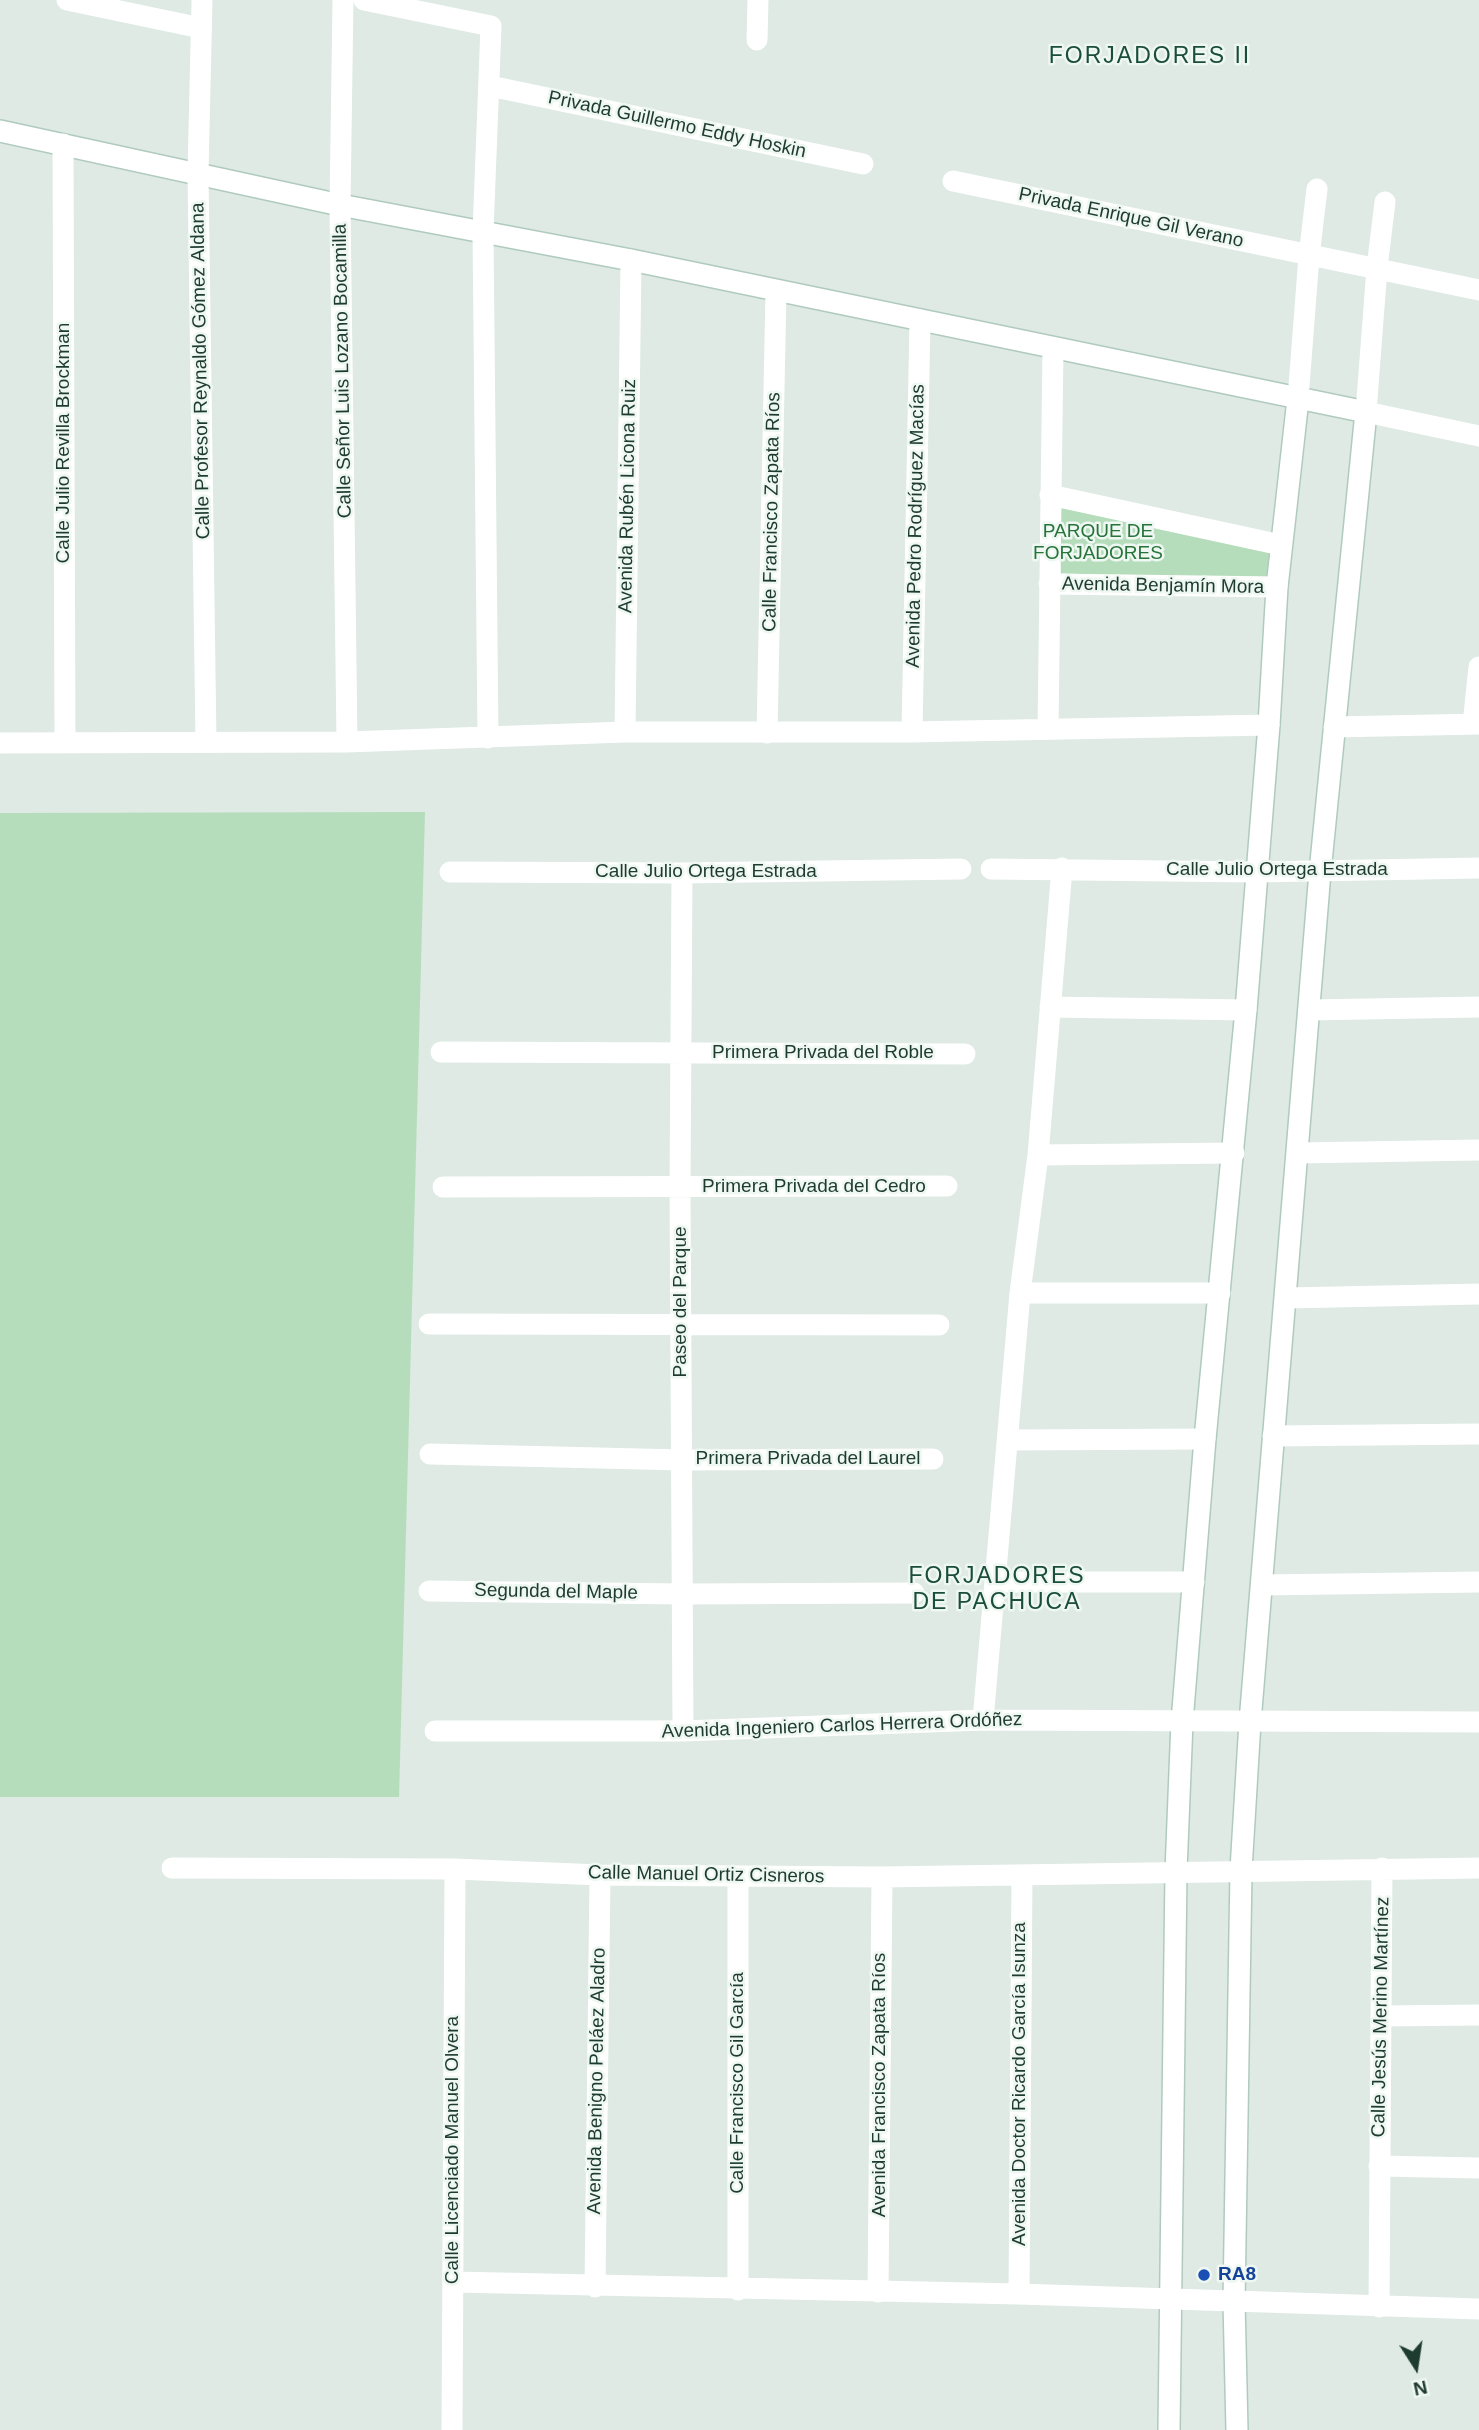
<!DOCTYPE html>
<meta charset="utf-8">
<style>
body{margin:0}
#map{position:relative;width:1479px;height:2430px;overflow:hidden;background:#deeae3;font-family:Helvetica,sans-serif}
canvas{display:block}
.north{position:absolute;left:1381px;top:2332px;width:70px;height:70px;-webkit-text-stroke:5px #eef7f1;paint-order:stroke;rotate:168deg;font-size:19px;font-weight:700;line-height:28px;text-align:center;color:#1e3b30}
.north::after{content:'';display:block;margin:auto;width:24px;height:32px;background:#1e3b30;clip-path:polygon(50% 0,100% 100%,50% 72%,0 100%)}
</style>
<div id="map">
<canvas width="1479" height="2430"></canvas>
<div class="north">N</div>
</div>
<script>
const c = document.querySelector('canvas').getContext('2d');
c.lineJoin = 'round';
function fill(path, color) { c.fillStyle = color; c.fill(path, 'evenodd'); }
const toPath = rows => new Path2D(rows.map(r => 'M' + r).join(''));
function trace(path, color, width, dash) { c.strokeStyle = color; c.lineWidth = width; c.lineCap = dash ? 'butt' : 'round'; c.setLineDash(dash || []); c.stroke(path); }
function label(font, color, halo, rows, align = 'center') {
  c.font = font + ' Helvetica,sans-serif'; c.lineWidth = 5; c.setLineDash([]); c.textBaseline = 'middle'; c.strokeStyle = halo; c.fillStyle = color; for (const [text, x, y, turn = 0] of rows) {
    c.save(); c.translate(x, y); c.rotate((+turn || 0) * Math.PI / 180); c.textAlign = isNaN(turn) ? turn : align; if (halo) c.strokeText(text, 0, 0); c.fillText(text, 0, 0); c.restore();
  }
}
const green = toPath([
 [1056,500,1274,548,1273,584,1061,573],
 [425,812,399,1797,0,1797,0,813]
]);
const street = toPath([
 [67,0,201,28],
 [202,0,198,173,206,742],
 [343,0,340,205,347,742],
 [364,0,491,26,483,232,488,738],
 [757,40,758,0],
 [490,86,863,164],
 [63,144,65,742],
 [953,181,1479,290],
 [1385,202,1377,268,1366,412,1479,436],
 [1298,399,1309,256,1317,189],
 [1050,495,1281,545],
 [1049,584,1277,587],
 [1473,724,1479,667],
 [1334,727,1479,724],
 [1048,729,1053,349],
 [625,732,631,260],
 [912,732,920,320],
 [767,733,776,291],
 [0,743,347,742,625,732,912,732,1269,725],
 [991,869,1256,872,1479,868],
 [450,872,682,873,961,869],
 [682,873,680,1188,683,1731],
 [1050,1007,1246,1010],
 [1309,1010,1479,1007],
 [441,1052,965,1054],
 [1298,1153,1479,1150],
 [1038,1155,1234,1153],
 [443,1187,947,1186],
 [1020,1293,1220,1293],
 [1286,1298,1479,1294],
 [429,1324,939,1325],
 [1273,1436,1479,1434],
 [1008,1440,1205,1439],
 [430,1454,683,1460,933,1459],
 [995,1582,1194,1582],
 [1263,1585,1479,1582],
 [429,1591,683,1594,914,1593],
 [983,1720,1020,1293,1038,1155,1062,868],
 [435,1731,683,1731,983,1720,1479,1722],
 [172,1868,455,1869,600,1875,882,1877,1479,1868],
 [738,1876,738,2290],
 [1381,2016,1479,2015],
 [1379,2166,1479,2168],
 [453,2282,1019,2294,1479,2309],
 [595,2287,600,1875],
 [878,2292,882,1877],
 [1019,2294,1022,1875],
 [1379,2307,1382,1868],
 [452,2430,455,1869]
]);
const secondary = toPath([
 [0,131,340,205,631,260,1366,412,1320,872,1250,1722,1241,1870,1234,2301,1237,2430],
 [1169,2430,1176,1871,1182,1722,1205,1439,1246,1010,1269,725,1277,587,1298,399]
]);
const markers = [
 [1204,2275,7,"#1a4fb4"]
];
const streetNames = [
 ["Privada Guillermo Eddy Hoskin",677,125,12],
 ["Privada Enrique Gil Verano",1131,218,12],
 ["Calle Profesor Reynaldo Gómez Aldana",201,371,-91],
 ["Calle Señor Luis Lozano Bocamilla",343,371,-91],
 ["Calle Julio Revilla Brockman",64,443,-90],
 ["Avenida Rubén Licona Ruiz",628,496,-89],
 ["Calle Francisco Zapata Ríos",772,512,-89],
 ["Avenida Pedro Rodríguez Macías",916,526,-89],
 ["Avenida Benjamín Mora",1163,586,1],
 ["Calle Julio Ortega Estrada",1277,870],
 ["Calle Julio Ortega Estrada",706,872],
 ["Primera Privada del Roble",823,1053],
 ["Primera Privada del Cedro",814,1187],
 ["Paseo del Parque",681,1302,-90],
 ["Primera Privada del Laurel",808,1459],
 ["Segunda del Maple",556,1592,1],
 ["Avenida Ingeniero Carlos Herrera Ordóñez",842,1726,-2],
 ["Calle Manuel Ortiz Cisneros",706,1875,1],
 ["Calle Jesús Merino Martínez",1381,2017,-89],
 ["Avenida Benigno Peláez Aladro",597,2081,-89],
 ["Calle Francisco Gil García",738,2083,-90],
 ["Avenida Doctor Ricardo García Isunza",1020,2084,-90],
 ["Avenida Francisco Zapata Ríos",880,2085,-90],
 ["Calle Licenciado Manuel Olvera",453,2150,-90]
];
const parkNames = [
 ["PARQUE DE",1098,532],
 ["FORJADORES",1098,554]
];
const transitNames = [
 ["RA8",1218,2275]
];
const quarterNames = [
 ["FORJADORES II",1150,57],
 ["FORJADORES",997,1577],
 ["DE PACHUCA",997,1603]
];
fill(green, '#b5ddbb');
trace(secondary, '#b0cbbe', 24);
trace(street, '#fff', 21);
trace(secondary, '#fff', 21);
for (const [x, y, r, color] of markers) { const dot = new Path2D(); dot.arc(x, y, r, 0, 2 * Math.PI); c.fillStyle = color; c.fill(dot); trace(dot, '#eef7f1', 2.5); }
label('19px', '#1e3b30', '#eef7f1', streetNames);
label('19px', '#27743b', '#eef7f1', parkNames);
label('bold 19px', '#164399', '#eef7f1', transitNames, 'left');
c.letterSpacing = '2px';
label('23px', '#1a4e3b', '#eef7f1', quarterNames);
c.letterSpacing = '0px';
</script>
